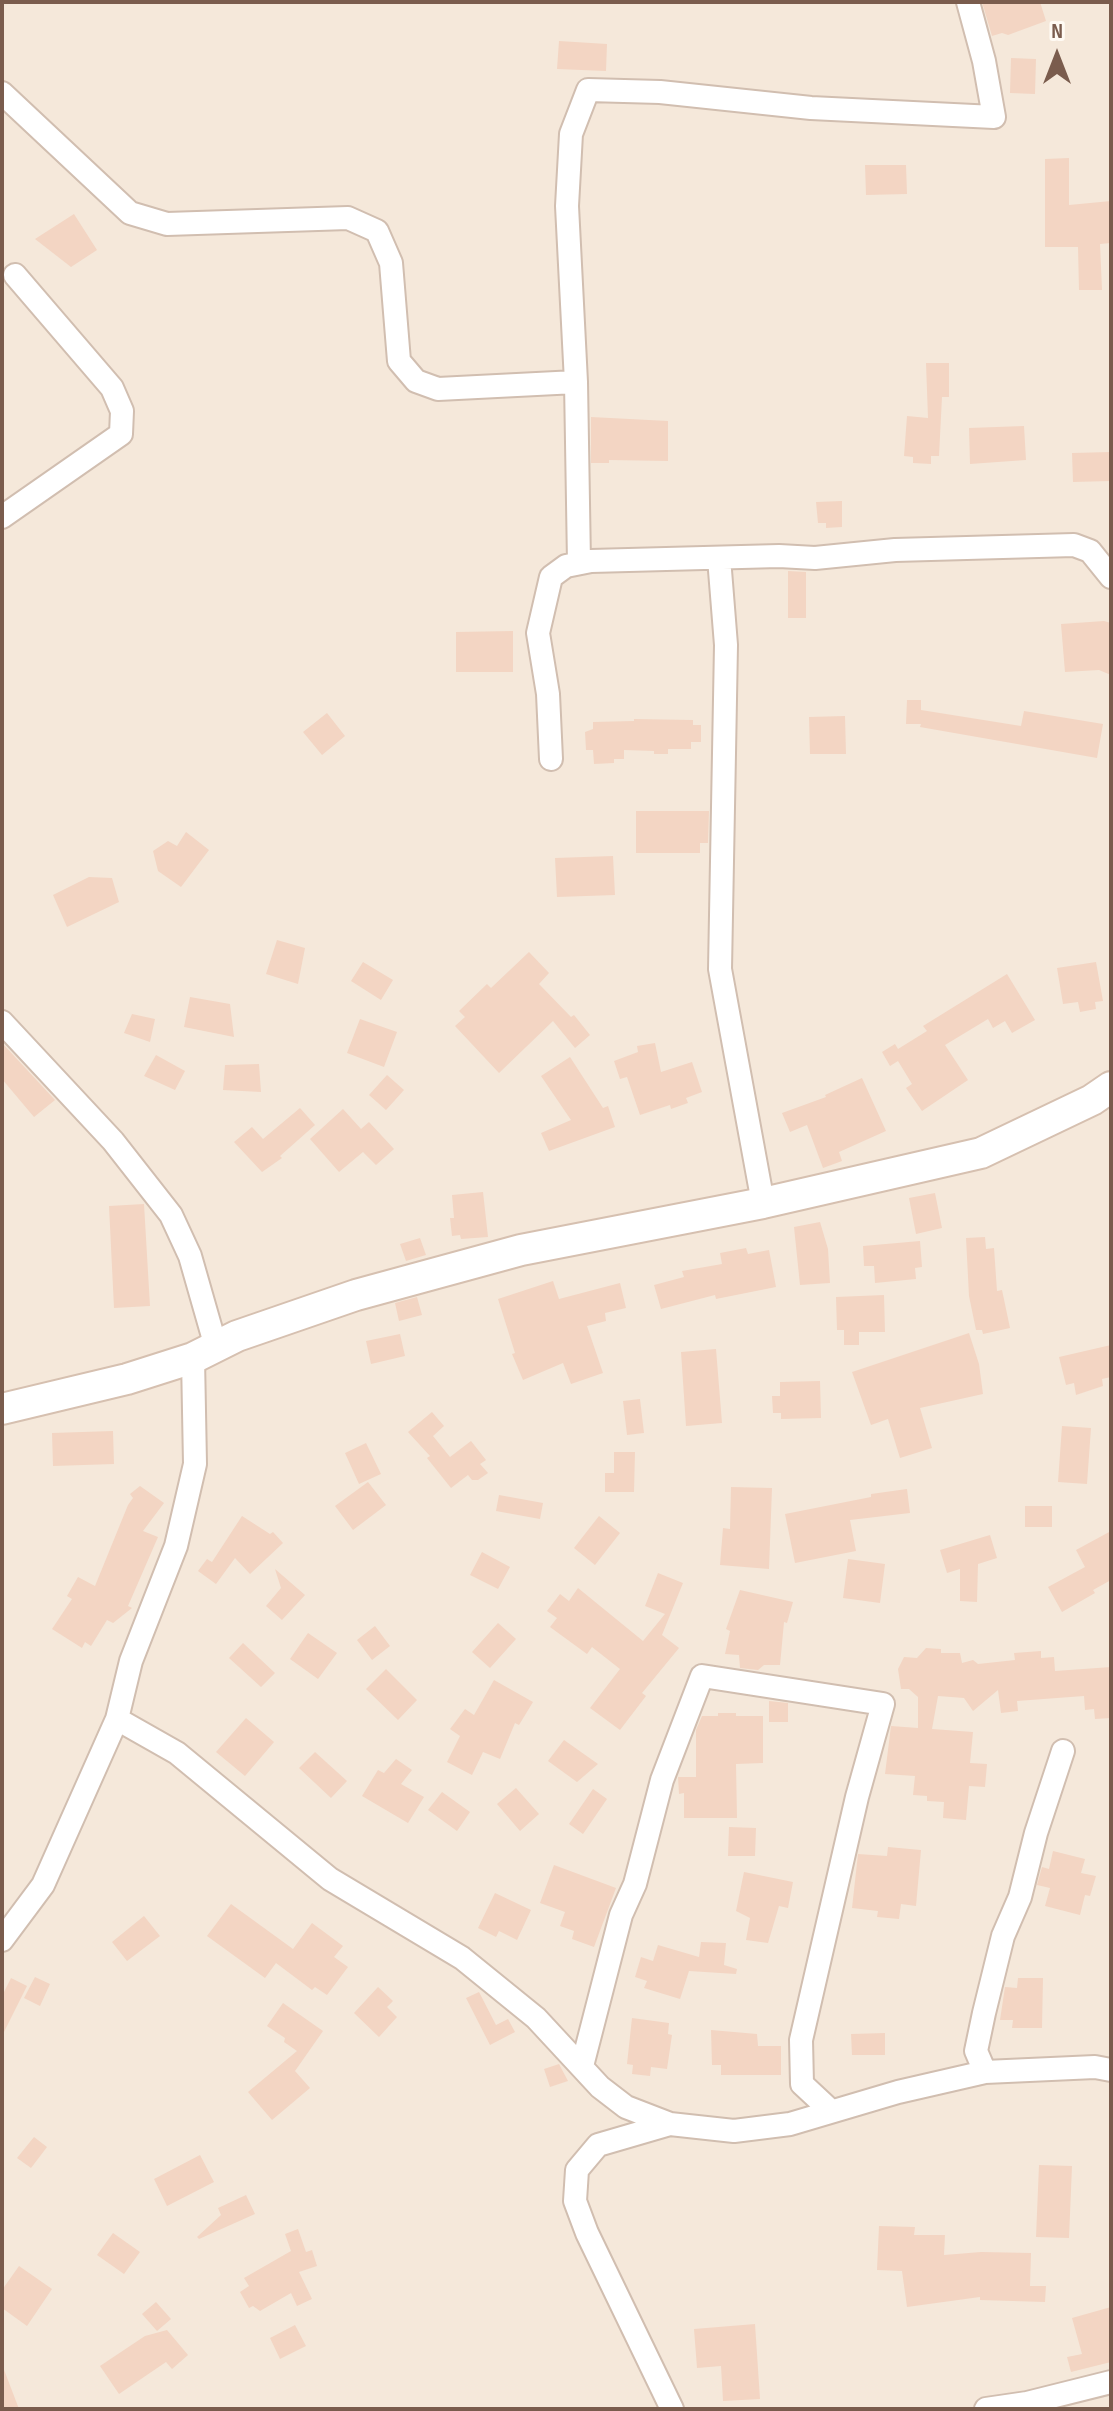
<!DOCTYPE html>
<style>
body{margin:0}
#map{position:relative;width:1113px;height:2411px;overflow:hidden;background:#fdf6ec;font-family:"Sofia Sans Condensed",sans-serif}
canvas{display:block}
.frame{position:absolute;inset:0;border:4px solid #7a5c4d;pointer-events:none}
.north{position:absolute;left:1017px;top:16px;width:80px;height:80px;-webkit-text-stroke:6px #fffaf3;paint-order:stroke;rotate:0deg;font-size:22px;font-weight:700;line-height:32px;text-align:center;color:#7a5c4d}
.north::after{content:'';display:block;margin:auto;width:28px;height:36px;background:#7a5c4d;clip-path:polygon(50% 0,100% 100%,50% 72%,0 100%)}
</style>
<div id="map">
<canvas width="1113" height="2411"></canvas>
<div class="frame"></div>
<div class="north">N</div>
</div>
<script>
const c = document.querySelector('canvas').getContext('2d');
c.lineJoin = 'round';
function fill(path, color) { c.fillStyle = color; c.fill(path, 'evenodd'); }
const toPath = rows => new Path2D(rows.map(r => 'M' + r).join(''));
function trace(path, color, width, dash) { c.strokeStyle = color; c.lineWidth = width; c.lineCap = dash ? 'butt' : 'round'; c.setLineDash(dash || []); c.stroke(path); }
const residential = toPath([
 [2,2,1111,2,1111,2409,2,2409]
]);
const building = toPath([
 [982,2,1040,2,1046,21,1008,35,1002,33,992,36],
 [559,41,607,44,606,71,557,69],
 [1011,58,1036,59,1035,94,1010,93],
 [1069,158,1069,205,1111,201,1111,243,1100,244,1102,290,1079,290,1078,247,1045,247,1045,159],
 [865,165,906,165,907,194,866,195],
 [74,214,97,250,71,267,35,239],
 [926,363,949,363,949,397,942,397,939,456,931,456,931,464,913,463,913,457,904,456,907,416,928,418],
 [591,417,668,421,668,461,609,460,609,463,591,463],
 [1024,426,1026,460,970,464,969,428],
 [1111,452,1111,481,1073,482,1072,453],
 [842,501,842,527,826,528,826,523,818,523,816,502],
 [788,571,806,572,806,618,788,618],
 [1104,621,1111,623,1111,675,1099,670,1065,672,1061,624],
 [513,631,513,672,456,672,456,632],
 [907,700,921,700,921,710,1021,726,1024,711,1103,724,1097,758,920,727,921,724,906,724],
 [327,713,345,736,322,755,303,732],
 [845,716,846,754,810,754,809,717],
 [634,719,693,720,693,725,701,725,701,742,691,742,691,749,668,749,668,754,654,754,654,751,624,750,624,759,614,759,614,763,594,764,593,750,586,750,585,732,593,729,593,722,634,721],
 [636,811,709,811,708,843,700,843,700,853,636,853],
 [186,832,209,850,181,887,158,871,153,851,168,841,177,846],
 [613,856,615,895,557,897,555,858],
 [89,877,112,878,119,902,67,927,53,895],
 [277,940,305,948,298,984,266,974],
 [529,952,549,973,539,984,571,1017,574,1015,590,1035,575,1048,553,1021,499,1073,455,1026,465,1017,459,1011,487,984,491,988],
 [363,962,393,980,381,1000,351,981],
 [1096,962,1103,1001,1095,1002,1096,1009,1080,1012,1078,1002,1063,1004,1057,968],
 [1007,974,1035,1020,1012,1033,1005,1021,993,1028,988,1019,945,1045,968,1080,922,1111,906,1088,912,1084,898,1061,890,1066,882,1052,895,1044,898,1049,927,1031,923,1026],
 [190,997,230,1004,234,1037,184,1027],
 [132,1014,155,1019,150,1042,124,1033],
 [360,1019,397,1032,384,1067,347,1053],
 [2,1043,55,1100,34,1117,2,1079],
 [655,1043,661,1072,692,1062,702,1092,686,1098,688,1103,671,1109,670,1105,640,1115,627,1077,620,1079,614,1061,638,1052,637,1046],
 [156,1055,185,1071,175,1090,144,1076],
 [570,1057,603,1108,608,1106,615,1127,549,1151,541,1133,571,1120,541,1076],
 [259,1064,261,1092,223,1090,225,1065],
 [387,1075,404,1090,386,1110,369,1095],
 [862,1078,886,1131,839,1152,842,1161,823,1168,807,1125,790,1132,782,1113,826,1097,825,1095],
 [300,1108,315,1125,280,1156,282,1158,262,1172,234,1142,252,1127,263,1139],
 [343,1109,361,1129,369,1122,394,1149,376,1165,363,1152,339,1172,310,1139],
 [483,1192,488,1237,461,1239,460,1235,452,1236,450,1218,454,1218,452,1195],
 [935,1193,942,1228,916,1234,909,1198],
 [144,1204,150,1306,114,1308,109,1206],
 [820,1222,828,1249,830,1283,800,1285,794,1227],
 [985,1237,986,1249,994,1248,997,1291,1002,1290,1010,1328,983,1334,982,1330,976,1330,969,1296,966,1238],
 [420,1238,426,1255,406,1261,400,1244],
 [920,1241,922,1267,915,1268,916,1279,875,1283,874,1266,864,1266,863,1246],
 [746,1248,748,1254,769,1250,776,1287,716,1299,715,1295,661,1309,654,1285,684,1277,682,1271,722,1264,720,1253],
 [553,1281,559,1299,620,1283,626,1308,605,1313,606,1321,587,1326,603,1373,571,1384,563,1363,523,1380,512,1354,515,1353,498,1299],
 [884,1295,885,1332,859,1332,859,1345,844,1345,844,1330,837,1330,836,1297],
 [417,1297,422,1315,399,1321,395,1303],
 [969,1333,979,1364,983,1394,920,1408,932,1448,900,1458,888,1419,871,1425,852,1372],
 [400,1334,405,1356,371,1364,366,1341],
 [1111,1345,1111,1377,1102,1379,1103,1386,1076,1395,1074,1383,1066,1385,1059,1357],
 [716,1349,722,1423,686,1426,681,1352],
 [820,1381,821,1418,781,1419,781,1413,773,1413,772,1396,780,1396,780,1382],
 [640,1399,644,1433,627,1435,623,1401],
 [432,1412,444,1426,433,1436,450,1457,471,1441,486,1460,480,1464,488,1473,478,1480,472,1480,468,1475,451,1488,427,1458,430,1456,408,1432],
 [1062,1426,1091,1428,1087,1484,1058,1482],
 [113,1431,114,1464,53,1466,52,1433],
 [366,1443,381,1474,359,1484,345,1453],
 [614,1452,635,1452,634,1492,605,1492,605,1473,614,1473],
 [368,1482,386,1505,353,1530,335,1506],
 [140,1486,164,1503,143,1531,158,1537,128,1606,132,1608,113,1623,107,1620,91,1646,85,1642,82,1648,52,1629,72,1599,67,1596,78,1577,95,1586,128,1505,133,1498,130,1494],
 [731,1487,772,1488,769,1569,720,1565,723,1528,730,1529],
 [907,1489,910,1513,850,1520,856,1551,795,1563,785,1514,871,1497,871,1494],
 [499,1495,543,1503,540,1519,496,1511],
 [1025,1506,1052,1506,1052,1527,1025,1527],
 [242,1516,270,1534,273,1532,283,1543,250,1574,235,1558,216,1584,198,1571,207,1559,212,1562],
 [599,1516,620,1533,595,1565,574,1548],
 [1111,1531,1111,1580,1093,1590,1095,1593,1062,1612,1048,1587,1085,1567,1076,1550],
 [990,1535,997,1558,978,1564,977,1602,960,1601,960,1569,947,1573,940,1550],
 [482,1552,510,1567,498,1589,470,1575],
 [848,1559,885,1564,880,1603,843,1598],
 [275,1569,305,1595,282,1620,266,1606,281,1588],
 [658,1573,683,1583,662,1635,679,1648,642,1693,646,1696,620,1730,590,1708,620,1669,592,1647,587,1654,550,1627,557,1618,547,1611,560,1594,569,1601,578,1588,643,1641,665,1614,645,1606],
 [740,1590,793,1602,787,1623,784,1622,780,1665,764,1665,758,1670,740,1668,739,1655,725,1654,730,1631,726,1629],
 [498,1623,516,1639,490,1668,472,1652],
 [375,1626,390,1646,372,1660,357,1640],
 [308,1633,337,1653,318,1679,290,1659],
 [243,1643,275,1673,261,1687,229,1658],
 [926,1648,941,1649,941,1653,960,1653,962,1663,973,1660,978,1664,1015,1660,1014,1653,1041,1651,1041,1658,1054,1657,1055,1671,1111,1667,1111,1718,1095,1719,1094,1709,1085,1710,1084,1696,1017,1701,1018,1711,1001,1713,998,1690,973,1711,964,1698,938,1696,932,1729,973,1732,970,1763,987,1764,985,1787,969,1786,966,1820,943,1818,944,1802,927,1801,927,1796,913,1795,915,1776,885,1774,891,1726,918,1728,918,1697,909,1689,901,1689,898,1669,904,1657,917,1658],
 [386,1669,417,1700,398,1720,366,1689],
 [494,1680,533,1702,519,1725,515,1723,500,1759,483,1752,472,1775,447,1762,460,1736,450,1729,465,1709,474,1715],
 [769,1701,788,1703,788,1722,769,1722],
 [718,1713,736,1713,736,1716,763,1716,763,1763,736,1764,737,1818,684,1818,684,1793,679,1794,678,1777,696,1777,696,1730,702,1716,718,1716],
 [246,1718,274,1742,245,1776,216,1752],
 [564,1740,598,1764,577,1782,548,1761],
 [315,1752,347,1781,331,1798,299,1768],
 [396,1759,412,1770,401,1784,424,1797,408,1823,362,1796,378,1770,384,1773],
 [516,1788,539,1814,520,1831,497,1804],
 [593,1789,607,1799,583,1834,569,1824],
 [442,1792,470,1812,457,1831,428,1810],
 [729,1827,756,1828,755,1856,728,1856],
 [888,1847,921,1850,916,1906,901,1904,899,1919,877,1917,878,1911,852,1908,858,1854,887,1856],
 [1053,1851,1085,1859,1081,1873,1096,1876,1090,1896,1085,1895,1080,1915,1045,1906,1050,1888,1037,1885,1042,1867,1049,1869],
 [554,1865,616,1888,594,1947,572,1939,574,1931,560,1926,565,1912,540,1903],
 [744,1872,793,1882,788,1908,779,1906,768,1943,746,1940,750,1918,736,1911],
 [495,1893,531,1910,517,1940,499,1931,496,1937,478,1928],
 [231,1904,293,1949,312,1923,343,1946,334,1957,348,1967,327,1995,315,1987,312,1990,276,1963,265,1978,207,1936],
 [144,1916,160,1936,127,1961,112,1942],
 [701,1942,726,1943,724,1965,737,1969,736,1974,689,1971,680,1999,644,1988,647,1981,635,1977,641,1957,653,1961,658,1945,699,1957],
 [35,1977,50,1984,40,2006,24,1998],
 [11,1978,27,1986,2,2036,2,1996],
 [1018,1978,1043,1978,1042,2028,1012,2028,1013,2020,1000,2020,1005,1987,1017,1988],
 [378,1987,393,2001,387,2007,397,2017,379,2037,354,2013],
 [479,1992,496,2025,508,2019,515,2032,490,2045,466,1998],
 [283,2003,323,2031,295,2071,310,2088,272,2120,248,2092,297,2051,284,2042,285,2038,267,2026],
 [632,2018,669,2023,668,2034,672,2035,667,2069,651,2067,650,2076,632,2074,633,2065,627,2064],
 [711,2030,757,2034,758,2046,781,2046,781,2075,721,2075,721,2065,712,2065],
 [885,2033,885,2055,852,2055,851,2034],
 [559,2064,568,2081,550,2087,544,2069],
 [34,2137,47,2147,31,2168,17,2158],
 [200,2155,214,2182,167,2206,154,2179],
 [1039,2165,1072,2166,1069,2238,1036,2237],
 [246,2195,255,2214,199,2239,197,2237,221,2215,218,2208],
 [879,2226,915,2227,914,2235,945,2235,944,2255,981,2252,1031,2253,1030,2286,1046,2286,1045,2302,980,2300,980,2297,907,2307,902,2271,877,2270],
 [298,2229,306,2252,312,2250,317,2266,299,2272,312,2299,297,2306,291,2293,260,2311,253,2306,249,2308,240,2292,249,2286,244,2278,291,2251,285,2234],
 [113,2233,140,2252,124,2274,97,2255],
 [19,2266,52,2289,27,2326,2,2308,2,2290],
 [156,2302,171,2319,157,2331,142,2314],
 [1111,2307,1111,2362,1071,2372,1067,2357,1082,2354,1072,2318],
 [755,2324,760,2399,723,2401,721,2366,697,2368,694,2329],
 [295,2325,306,2346,280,2359,270,2338],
 [167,2330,188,2355,172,2369,166,2362,119,2394,100,2366,145,2336],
 [2,2367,3,2367,19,2409,2,2409]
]);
const street = toPath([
 [2,93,130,213,167,224,348,218,377,231,391,263,399,361,416,381,438,389,576,382],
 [2,517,121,434,122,411,112,388,15,275],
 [719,558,726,645,720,969,763,1203],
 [579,563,576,382,567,206,571,134,588,90,660,92,811,108,994,117,984,61,968,2],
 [551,759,548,694,538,633,551,577,566,566,591,561,779,556,815,558,895,550,1074,545,1090,551,1111,577],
 [2,1022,113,1141,171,1215,190,1256,216,1347],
 [117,1719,177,1753,330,1879,462,1958,536,2018,600,2087,626,2107,670,2124,734,2131,790,2124,898,2092,985,2072,1095,2067,1111,2070],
 [2,1940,43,1885,117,1719,131,1661,176,1546,195,1464,193,1358],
 [582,2066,621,1915,635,1884,662,1780,702,1676,883,1704,857,1797,801,2040,802,2084,831,2111],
 [985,2072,976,2051,984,2013,1003,1936,1020,1897,1036,1833,1063,1751],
 [670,2124,598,2145,577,2170,575,2201,587,2233,672,2409],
 [986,2409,1027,2403,1111,2382]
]);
const secondary = toPath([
 [2,1409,127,1379,193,1358,237,1336,356,1295,521,1250,763,1203,981,1153,1092,1100,1111,1087]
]);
fill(residential, '#f5e8da');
fill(building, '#f3d5c3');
trace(street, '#d1beb0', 26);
trace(secondary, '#d6c0b0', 34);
trace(street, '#fff', 22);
trace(secondary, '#fff', 30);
</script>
